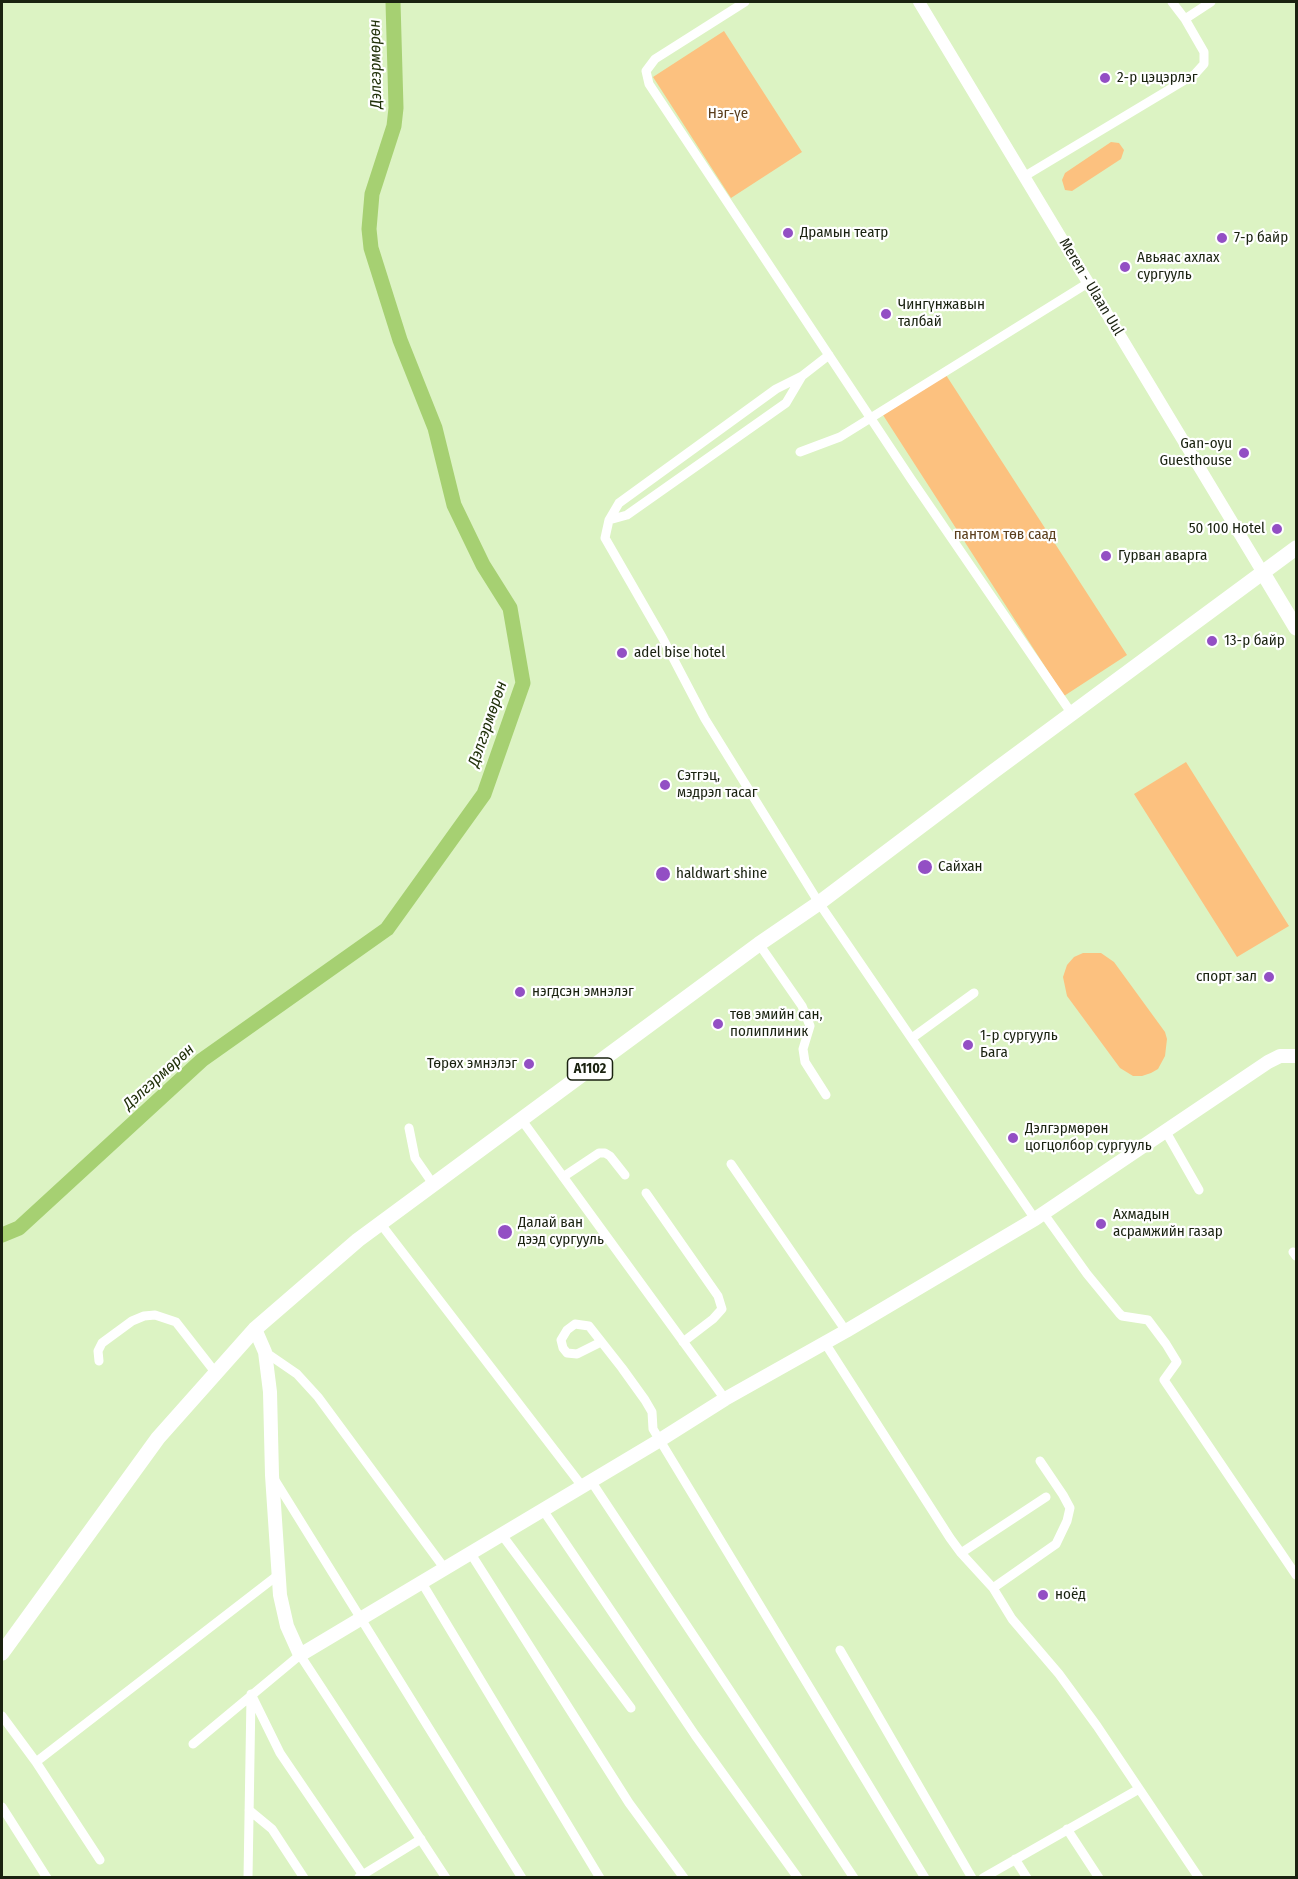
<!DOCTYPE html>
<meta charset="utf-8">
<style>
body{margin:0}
#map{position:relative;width:1298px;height:1879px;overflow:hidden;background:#dcf3c3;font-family:"Fira Sans Condensed",sans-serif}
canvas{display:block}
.frame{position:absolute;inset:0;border:3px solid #1a2210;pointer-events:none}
</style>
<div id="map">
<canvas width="1298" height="1879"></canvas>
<div class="frame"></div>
</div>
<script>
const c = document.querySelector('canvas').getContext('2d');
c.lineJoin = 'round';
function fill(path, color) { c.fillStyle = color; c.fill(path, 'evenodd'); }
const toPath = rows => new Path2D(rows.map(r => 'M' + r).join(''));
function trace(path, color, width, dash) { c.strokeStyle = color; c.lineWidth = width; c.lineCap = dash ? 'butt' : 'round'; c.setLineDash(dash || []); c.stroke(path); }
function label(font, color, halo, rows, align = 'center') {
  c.font = font + ' "Fira Sans Condensed",sans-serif'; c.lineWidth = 4.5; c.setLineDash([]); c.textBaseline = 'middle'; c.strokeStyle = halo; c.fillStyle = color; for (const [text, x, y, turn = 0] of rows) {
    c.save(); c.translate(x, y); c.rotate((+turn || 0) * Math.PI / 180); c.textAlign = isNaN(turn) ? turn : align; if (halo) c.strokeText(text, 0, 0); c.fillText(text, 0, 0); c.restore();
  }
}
const green = toPath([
 [724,31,802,152,731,198,653,77],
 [1111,142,1119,143,1124,150,1121,159,1072,191,1065,190,1062,180,1065,173],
 [946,375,1127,655,1064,696,883,415],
 [1186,762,1289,926,1237,957,1134,794],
 [1083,953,1101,953,1114,962,1165,1032,1167,1039,1165,1056,1158,1069,1151,1073,1142,1076,1133,1076,1120,1068,1067,996,1063,977,1067,965,1074,957]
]);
const river = toPath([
 [2,1235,19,1228,202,1060,387,929,484,794,523,683,510,608,483,565,454,505,435,428,400,340,371,248,369,229,372,194,394,126,396,108,393,2]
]);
const minor = toPath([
 [745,2,655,59,646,71,649,84,911,479,1072,714],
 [1172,2,1185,19],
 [1025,176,1195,74,1204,64,1204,52,1185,19,1211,2],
 [829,355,802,376,776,389,619,503,609,520,605,538,662,637,705,719,819,903,1035,1219],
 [800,452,840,437,1088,283],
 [609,520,627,515,786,403,802,376],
 [759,944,802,1006,810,1026,803,1049,805,1062,826,1095],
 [912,1038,974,993],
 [521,1119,725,1399],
 [409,1128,415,1158,433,1184],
 [1166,1132,1199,1190],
 [731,1164,846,1331],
 [563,1177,599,1153,605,1153,610,1156,625,1175],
 [646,1193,718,1296,722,1309,713,1319,683,1342],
 [1044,1214,1087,1274,1119,1313,1122,1316,1148,1320,1166,1344,1177,1362,1164,1380,1296,1575],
 [380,1223,582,1486],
 [1293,1252,1296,1256],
 [601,1342,577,1354,567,1353,563,1348,561,1340,567,1330,575,1324,589,1326,622,1368,645,1400,652,1412,653,1429,925,1878],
 [825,1343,950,1538,961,1553,993,1588,1012,1619,1059,1674,1097,1726,1199,1878],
 [265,1352,297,1374,318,1397,445,1569],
 [99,1361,98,1351,102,1343,132,1321,144,1316,155,1315,176,1322,215,1372],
 [273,1477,522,1878],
 [591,1481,854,1878],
 [543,1510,695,1735,798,1878],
 [502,1535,631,1708],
 [961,1553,1046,1497],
 [471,1554,629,1803,684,1878],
 [422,1583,600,1878],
 [993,1588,1056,1544,1067,1521,1070,1508,1063,1495,1040,1461],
 [840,1650,972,1878],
 [251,1694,280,1753,363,1875],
 [2,1716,36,1762,100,1860],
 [193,1744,300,1655,446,1878],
 [36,1762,278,1575],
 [2,1807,47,1878],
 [249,1810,272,1829,304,1878],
 [1067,1829,1099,1878],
 [1015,1859,1027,1878],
 [359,1877,421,1839],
 [248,1878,251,1696],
 [983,1878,1139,1789]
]);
const tertiary = toPath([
 [919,2,1263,573]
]);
const secondary = toPath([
 [255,1329,265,1352,270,1392,272,1475,280,1595,287,1626,300,1655,660,1440,725,1399,846,1331,1035,1219,1268,1062,1280,1056,1296,1056]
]);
const primary = toPath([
 [2,1653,158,1438,255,1329,358,1240,759,944,819,903,994,771,1296,548]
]);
const trunk = toPath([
 [1263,573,1296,628]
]);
const markers = [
 [1105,78,6,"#934fc4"],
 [788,233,6,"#934fc4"],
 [1222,238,6,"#934fc4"],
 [1125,267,6,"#934fc4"],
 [886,314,6,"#934fc4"],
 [1244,453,6,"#934fc4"],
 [1277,529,6,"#934fc4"],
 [1106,556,6,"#934fc4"],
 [1212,641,6,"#934fc4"],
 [622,653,6,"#934fc4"],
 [665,785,6,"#934fc4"],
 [925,867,8,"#934fc4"],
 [663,874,8,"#934fc4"],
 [1269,977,6,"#934fc4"],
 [520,992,6,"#934fc4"],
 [718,1024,6,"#934fc4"],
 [968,1045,6,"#934fc4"],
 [529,1064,6,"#934fc4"],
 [1013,1138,6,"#934fc4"],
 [1101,1224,6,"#934fc4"],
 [505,1232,8,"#934fc4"],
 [1043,1595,6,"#934fc4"]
];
const shields = [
 [590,1069,45]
];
const shieldNames = [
 ["A1102",590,1069]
];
const poiNames = [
 ["2-р цэцэрлэг",1117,78],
 ["Драмын театр",800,233],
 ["7-р байр",1234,238],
 ["Авьяас ахлах",1137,258],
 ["сургууль",1137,275],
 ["Чингүнжавын",898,305],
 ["талбай",898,322],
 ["Gan-oyu",1232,444,"right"],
 ["Guesthouse",1232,461,"right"],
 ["50 100 Hotel",1265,529,"right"],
 ["Гурван аварга",1118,556],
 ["13-р байр",1224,641],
 ["adel bise hotel",634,653],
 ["Сэтгэц,",677,776],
 ["мэдрэл тасаг",677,793],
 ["Сайхан",938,867],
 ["haldwart shine",676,874],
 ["спорт зал",1257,977,"right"],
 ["нэгдсэн эмнэлэг",532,992],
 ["төв эмийн сан,",730,1015],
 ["полиплиник",730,1032],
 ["1-р сургууль",980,1036],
 ["Бага",980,1053],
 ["Төрөх эмнэлэг",517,1064,"right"],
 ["Дэлгэрмөрөн",1025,1129],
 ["цогцолбор сургууль",1025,1146],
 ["Ахмадын",1113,1215],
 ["асрамжийн газар",1113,1232],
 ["Далай ван",518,1223],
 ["дээд сургууль",518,1240],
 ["ноёд",1055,1595]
];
const parkNames = [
 ["Нэг-үе",728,114],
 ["пантом төв саад",1005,535]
];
const streetNames = [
 ["Meren - Ulaan Uul",1091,287,59]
];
const waterNames = [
 ["Дэлгэрмөрөн",376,64,-91],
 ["Дэлгэрмөрөн",488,724,-71],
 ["Дэлгэрмөрөн",159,1077,-42]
];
fill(green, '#fcc17f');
trace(river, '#a6d072', 15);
trace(minor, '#fff', 9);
trace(tertiary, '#fff', 12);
trace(secondary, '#fff', 14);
trace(primary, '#fff', 15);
trace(trunk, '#fff', 15);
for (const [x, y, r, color] of markers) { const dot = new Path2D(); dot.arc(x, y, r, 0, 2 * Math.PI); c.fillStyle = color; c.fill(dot); trace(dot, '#fff', 2); }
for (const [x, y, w] of shields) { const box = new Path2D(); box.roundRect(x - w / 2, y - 11, w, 22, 4.5); c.fillStyle = '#fff'; c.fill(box); trace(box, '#1a2210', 1.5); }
label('bold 14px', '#1a2210', null, shieldNames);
label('15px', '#1a2210', '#fff', poiNames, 'left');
label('15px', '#5b3e1c', '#fff', parkNames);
label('15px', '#1a2210', '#fff', streetNames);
label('italic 16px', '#21310a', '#fff', waterNames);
</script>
